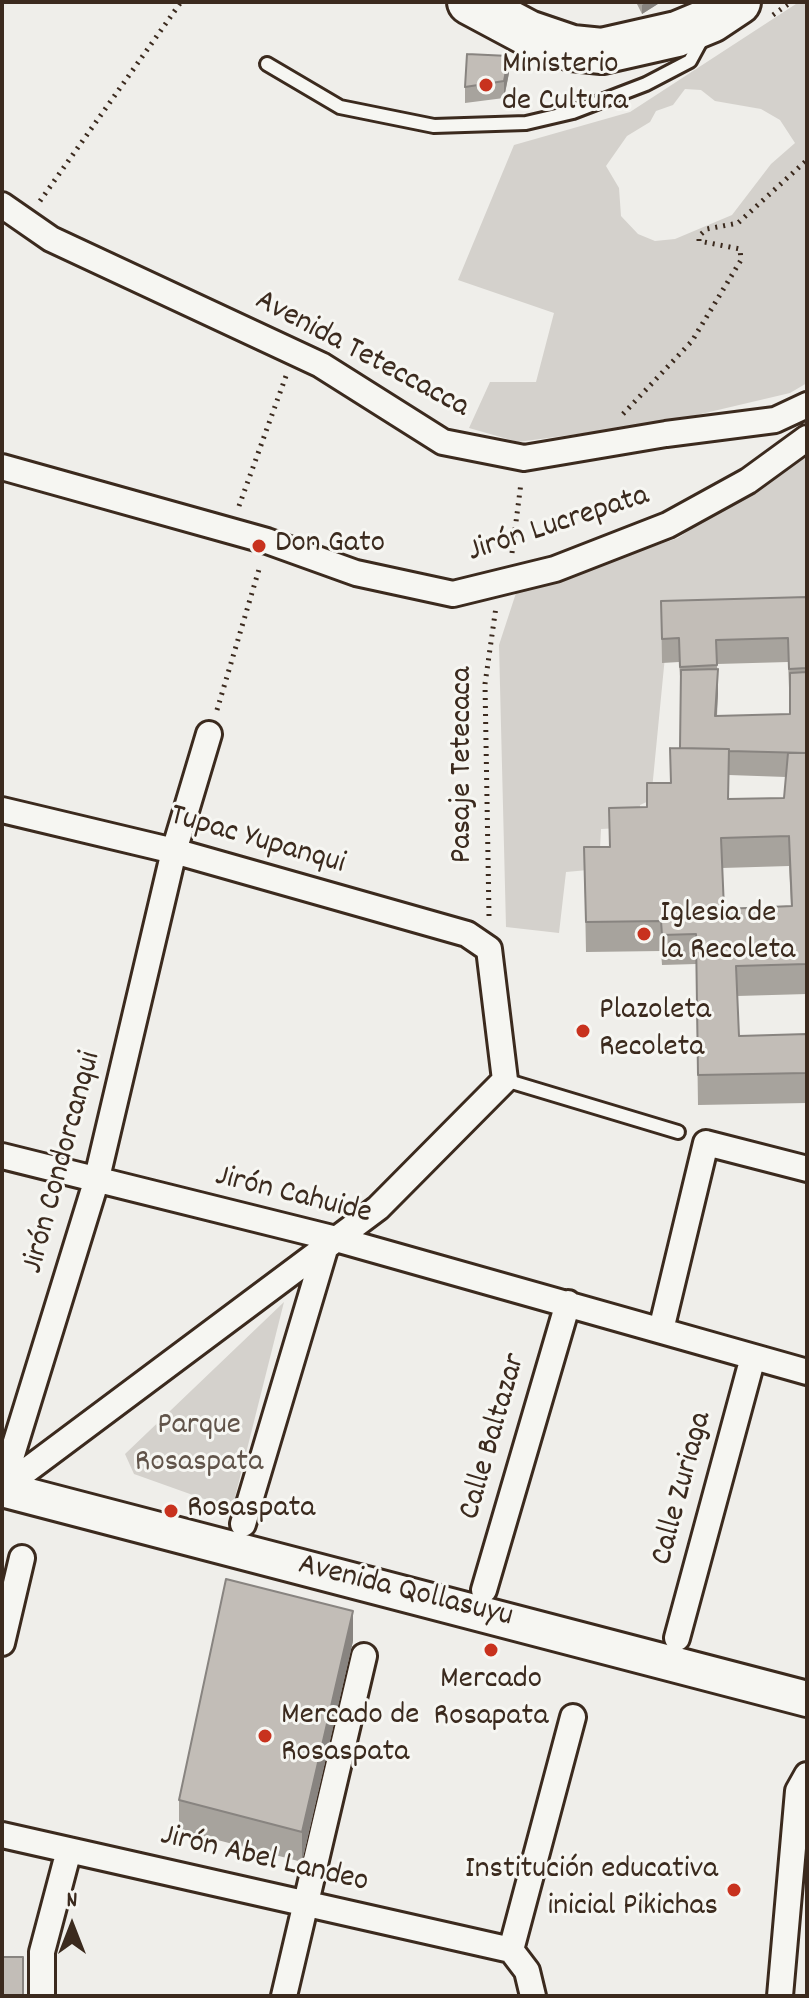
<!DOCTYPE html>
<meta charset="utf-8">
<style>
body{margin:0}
#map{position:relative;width:809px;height:1998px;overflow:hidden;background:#efeeea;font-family:Dekko,sans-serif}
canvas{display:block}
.frame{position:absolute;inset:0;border:4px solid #3b2a1e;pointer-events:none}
.north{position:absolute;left:32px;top:1886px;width:80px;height:80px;-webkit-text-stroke:6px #f6f6f2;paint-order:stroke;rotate:0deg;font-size:22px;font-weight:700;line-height:32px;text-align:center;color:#3b2a1e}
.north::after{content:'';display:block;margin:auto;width:28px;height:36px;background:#3b2a1e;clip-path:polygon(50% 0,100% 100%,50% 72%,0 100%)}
</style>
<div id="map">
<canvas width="809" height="1998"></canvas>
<div class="frame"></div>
<div class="north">N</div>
</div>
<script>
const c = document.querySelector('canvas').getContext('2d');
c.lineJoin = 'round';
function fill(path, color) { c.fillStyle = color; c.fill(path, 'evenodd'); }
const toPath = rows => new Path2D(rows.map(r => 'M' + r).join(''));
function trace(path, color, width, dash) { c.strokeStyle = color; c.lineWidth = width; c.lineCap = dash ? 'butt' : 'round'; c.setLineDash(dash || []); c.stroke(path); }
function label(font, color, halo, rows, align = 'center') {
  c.font = font + ' Dekko,sans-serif'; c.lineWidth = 6; c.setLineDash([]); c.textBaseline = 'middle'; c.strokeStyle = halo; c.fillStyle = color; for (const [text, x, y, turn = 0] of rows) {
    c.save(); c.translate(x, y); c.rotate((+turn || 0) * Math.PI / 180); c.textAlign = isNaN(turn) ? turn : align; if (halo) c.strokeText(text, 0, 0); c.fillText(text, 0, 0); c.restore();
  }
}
const green = toPath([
 [799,2,807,2,807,383,790,393,667,422,518,442,469,428,490,382,536,382,554,313,458,280,514,145,630,112],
 [685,89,701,90,715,101,761,109,780,120,795,143,771,164,732,215,675,239,655,241,638,234,621,216,619,188,606,166,627,136,650,122,656,111,673,105],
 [807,449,807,597,670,605,651,800,640,805,640,827,601,829,599,869,566,872,559,933,506,927,499,645,516,593,678,538],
 [284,1302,232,1509,134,1474,125,1454]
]);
const path = toPath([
 [773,15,791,2],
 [40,201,181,2],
 [623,414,692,341,741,260,740,249,699,241,699,236,707,229,738,223,807,160],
 [239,506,286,376],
 [512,553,521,483],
 [217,710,260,566],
 [489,916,485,684,496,607]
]);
const lane = toPath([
 [267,64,340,107,434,126,526,123,573,112,646,84,690,61,703,37],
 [505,1080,678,1132]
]);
const street = toPath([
 [2,205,51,239,321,365,443,442,524,458,666,434,775,420,807,405],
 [2,467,267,541,356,573,453,594,555,569,668,525,748,481,807,438],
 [2,810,174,851,467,934,489,949,505,1080,378,1208,2,1489],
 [2,1156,336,1239,807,1372],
 [661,1330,706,1143,807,1169],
 [2,1487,96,1182,174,851,209,734],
 [243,1524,325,1249],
 [484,1590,568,1303],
 [677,1638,753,1357],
 [2,1643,22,1558],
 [2,1835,511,1950],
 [511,1950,573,1717],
 [511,1950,527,1971,533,1996],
 [42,1996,42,1952,69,1850],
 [284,1996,364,1656],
 [780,1996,798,1791,807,1775]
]);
const secondary = toPath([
 [2,1489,807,1699]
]);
const highway = toPath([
 [470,2,528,33,572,48,602,51,677,34,711,20,738,2]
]);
const wall = toPath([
 [636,2,661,2,642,14],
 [509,73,504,98,465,103,465,87],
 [807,597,807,994,737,996,739,1036,807,1034,807,1103,698,1105,696,964,662,965,661,951,586,952,584,847,609,847,609,808,647,807,671,783,670,748,680,748,681,691,679,662,662,663,661,601],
 [788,662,790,714,717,716,718,693,717,664],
 [729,775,786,777,784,798,729,799],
 [789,866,791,906,724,909,722,868],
 [353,1641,302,1862,179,1830,179,1800]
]);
const shadedWall = toPath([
 [647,2,661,2,642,14,642,5],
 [509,56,509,73,504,98,504,81],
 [718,669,718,693,715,740,715,716],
 [353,1611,353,1641,302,1862,302,1832]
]);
const building = toPath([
 [467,54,509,56,504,81,465,87,467,54],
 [807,597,807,668,789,669,788,638,716,640,717,665,680,667,679,638,662,639,661,601,807,597],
 [718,669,715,716,790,714,790,673,807,672,807,753,729,751,729,749,680,748,681,670,718,669],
 [670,748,729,749,728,799,784,798,788,753,807,753,807,964,736,966,739,1036,807,1034,807,1073,698,1075,696,934,662,935,661,921,586,922,584,847,610,847,609,808,647,807,647,783,671,783,670,748],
 [789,836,792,906,724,909,721,838,789,836],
 [226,1579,353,1611,302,1832,179,1800,226,1579],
 [2,1957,23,1957,23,1996,2,1996,2,1957]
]);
const markers = [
 [486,85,8,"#c8321e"],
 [259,546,8,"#c8321e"],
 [644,934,8,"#c8321e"],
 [583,1031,8,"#c8321e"],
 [171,1511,8,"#c8321e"],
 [491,1650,8,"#c8321e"],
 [265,1736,8,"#c8321e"],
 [734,1890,8,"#c8321e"]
];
const poiNames = [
 ["Ministerio",502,67],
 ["de Cultura",502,104],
 ["Don Gato",275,546],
 ["Iglesia de",660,916],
 ["la Recoleta",660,953],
 ["Plazoleta",599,1013],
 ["Recoleta",599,1050],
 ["Rosaspata",187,1511],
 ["Mercado",491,1682,"center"],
 ["Rosapata",491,1719,"center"],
 ["Mercado de",281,1718],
 ["Rosaspata",281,1755],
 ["Institución educativa",718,1872,"right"],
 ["inicial Pikichas",718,1909,"right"]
];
const streetNames = [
 ["Avenida Teteccacca",361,356,28],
 ["Jirón Lucrepata",559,526,-18],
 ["Pasaje Tetecaca",465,765,-90],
 ["Tupac Yupanqui",257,842,16],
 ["Jirón Condorcanqui",64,1163,-75],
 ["Jirón Cahuide",293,1197,14],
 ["Calle Baltazar",495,1437,-74],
 ["Calle Zuriaga",684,1489,-75],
 ["Avenida Qollasuyu",405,1593,14],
 ["Jirón Abel Landeo",264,1861,13]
];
const parkNames = [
 ["Parque",199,1428],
 ["Rosaspata",199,1465]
];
fill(green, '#d4d1cc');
trace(lane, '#3b2a1e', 18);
trace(street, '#3b2a1e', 30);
trace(secondary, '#3b2a1e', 40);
trace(highway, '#3b2a1e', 50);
trace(path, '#3b2a1e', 5, [2, 6]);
trace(lane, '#f6f6f2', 12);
trace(street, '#f6f6f2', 24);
trace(secondary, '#f6f6f2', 34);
trace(highway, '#f6f6f2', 44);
fill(wall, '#a7a39d');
fill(shadedWall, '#888480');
fill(building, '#c2bdb7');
trace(building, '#888480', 2);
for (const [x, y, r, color] of markers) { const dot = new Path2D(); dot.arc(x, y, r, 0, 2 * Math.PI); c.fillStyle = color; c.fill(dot); trace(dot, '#f6f6f2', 3); }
label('32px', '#3b2a1e', '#f6f6f2', poiNames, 'left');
label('32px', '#3b2a1e', '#f6f6f2', streetNames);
label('32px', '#61544a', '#f6f6f2', parkNames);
</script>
